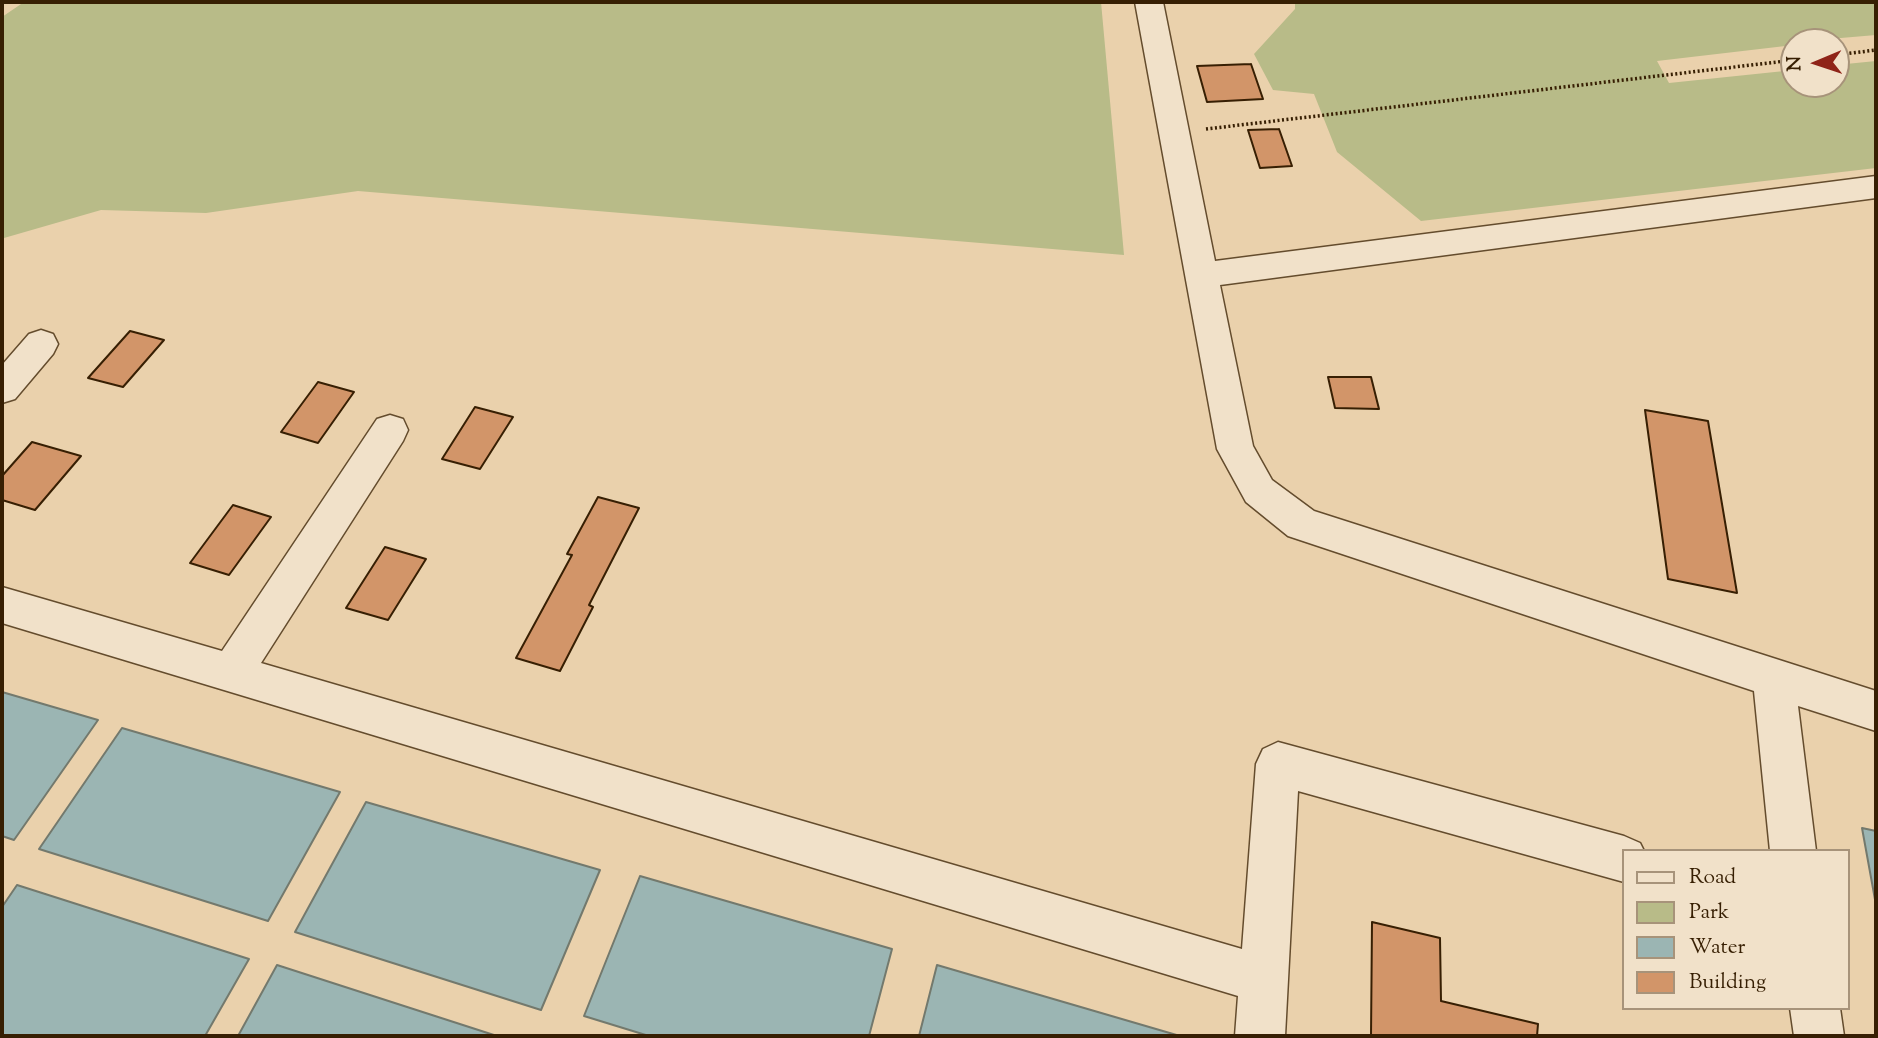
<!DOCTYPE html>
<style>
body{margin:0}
#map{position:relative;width:1878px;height:1038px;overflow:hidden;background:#ead1ac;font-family:"Sorts Mill Goudy",serif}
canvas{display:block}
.frame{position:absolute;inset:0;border:4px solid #371f03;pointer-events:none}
.legend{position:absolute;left:1622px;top:849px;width:228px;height:161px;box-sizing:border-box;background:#f1e1c9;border:2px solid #a7937a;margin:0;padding:9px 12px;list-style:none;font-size:21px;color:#371f03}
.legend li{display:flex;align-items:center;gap:14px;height:35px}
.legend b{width:35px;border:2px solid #a7937a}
.north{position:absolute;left:1780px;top:28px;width:70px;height:70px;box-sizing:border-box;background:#f1e1c9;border:2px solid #a7937a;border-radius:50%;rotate:268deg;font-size:19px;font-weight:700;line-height:28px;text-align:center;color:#371f03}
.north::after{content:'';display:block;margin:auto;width:24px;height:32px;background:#8f2418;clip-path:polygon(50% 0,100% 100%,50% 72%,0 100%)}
</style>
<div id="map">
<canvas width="1878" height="1038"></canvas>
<div class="frame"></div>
<ul class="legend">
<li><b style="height:9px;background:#f1e1c9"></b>Road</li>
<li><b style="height:19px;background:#b8bb88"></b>Park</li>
<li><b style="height:19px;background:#9bb5b3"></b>Water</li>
<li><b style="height:19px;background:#d29569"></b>Building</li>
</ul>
<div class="north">N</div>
</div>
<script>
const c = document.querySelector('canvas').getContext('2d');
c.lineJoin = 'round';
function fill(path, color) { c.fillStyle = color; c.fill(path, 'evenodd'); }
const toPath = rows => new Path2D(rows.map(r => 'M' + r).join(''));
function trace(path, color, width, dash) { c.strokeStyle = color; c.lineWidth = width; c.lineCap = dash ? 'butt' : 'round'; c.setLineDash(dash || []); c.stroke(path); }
const green = toPath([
 [24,2,1101,2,1124,255,358,191,206,213,101,210,4,238,2,17],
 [1295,2,1876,2,1876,35,1794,42,1794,45,1657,61,1669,83,1794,70,1794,84,1836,84,1836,65,1876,61,1876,168,1421,221,1337,152,1314,94,1273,90,1254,54,1295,9]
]);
const water = toPath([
 [2,692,98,720,14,840,2,836,2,692],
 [122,728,340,792,268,921,39,849,122,728],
 [366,802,600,870,541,1010,295,932,366,802],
 [1862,828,1876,831,1876,905,1862,828],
 [640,876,892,949,869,1036,649,1036,584,1016,640,876],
 [17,885,249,959,205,1036,2,1036,2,907,17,885],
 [277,965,497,1036,238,1036,277,965],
 [937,965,1180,1036,919,1036,937,965]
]);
const building = toPath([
 [1251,64,1263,99,1207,102,1197,66,1251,64],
 [1279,129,1292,166,1260,168,1248,130,1279,129],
 [130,331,164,340,123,387,88,378,130,331],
 [1328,377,1371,377,1379,409,1335,408,1328,377],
 [318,382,354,392,318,443,281,432,318,382],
 [475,407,513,417,480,469,442,459,475,407],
 [1645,410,1708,421,1737,593,1668,579,1645,410],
 [32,442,81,456,35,510,2,500,2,476,32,442],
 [598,497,639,508,589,605,593,607,560,671,516,658,572,555,567,554,598,497],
 [233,505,271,517,229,575,190,563,233,505],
 [385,547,426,559,388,620,346,608,385,547],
 [1372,922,1440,938,1441,1001,1538,1024,1537,1036,1371,1036,1372,922]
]);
const path = toPath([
 [1836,55,1876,50],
 [1206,129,1794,60]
]);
const minor = toPath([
 [1135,2,1163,2,1215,261,1876,176,1876,198,1220,285,1253,446,1272,480,1314,511,1876,691,1876,731,1798,706,1816,851,1770,851,1754,691,1288,536,1246,502,1217,449,1135,2],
 [41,330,53,334,58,344,53,354,15,399,2,403,2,365,29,334,41,330],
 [390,415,403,419,408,430,403,441,261,663,1242,949,1256,764,1263,749,1278,742,1624,836,1640,843,1644,851,1624,851,1624,882,1298,791,1285,1036,1235,1036,1238,996,2,623,2,587,222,651,377,419,390,415],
 [1790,1008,1840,1008,1844,1036,1794,1036,1790,1008]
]);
fill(green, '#b8bb88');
fill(water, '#9bb5b3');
trace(water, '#73796d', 2);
fill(building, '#d29569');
trace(building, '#371f03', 2);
trace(minor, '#644c2d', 3);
trace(path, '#371f03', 3.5, [2, 2.5]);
fill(minor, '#f1e1c9');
</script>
